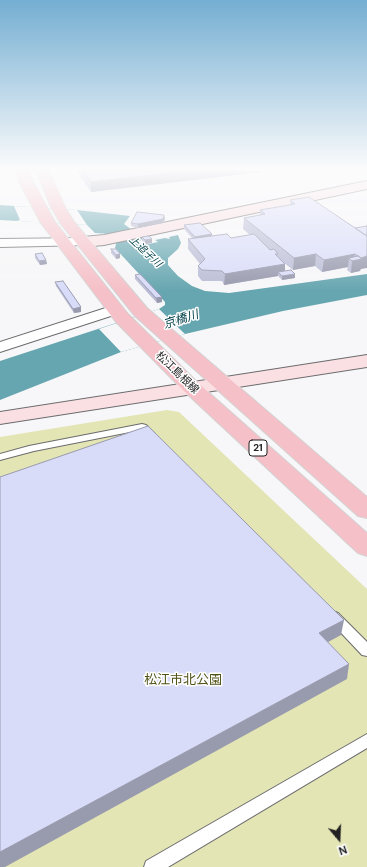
<!DOCTYPE html>
<meta charset="utf-8">
<style>
body{margin:0}
#map{position:relative;width:367px;height:867px;overflow:hidden;background:#f7f7f9;font-family:"DM Sans",sans-serif}
canvas{display:block}
.north{position:absolute;left:319px;top:819px;width:40px;height:40px;-webkit-text-stroke:3px #fff;paint-order:stroke;rotate:161deg;font-size:11px;font-weight:700;line-height:16px;text-align:center;color:#212122}
.north::after{content:'';display:block;margin:auto;width:14px;height:18px;background:#212122;clip-path:polygon(50% 0,100% 100%,50% 72%,0 100%)}
</style>
<div id="map">
<canvas width="367" height="867"></canvas>
<div class="north">N</div>
</div>
<script>
const c = document.querySelector('canvas').getContext('2d');
c.lineJoin = 'round';
function fill(path, color) { c.fillStyle = color; c.fill(path, 'evenodd'); }
const toPath = rows => new Path2D(rows.map(r => 'M' + r).join(''));
function trace(path, color, width, dash) { c.strokeStyle = color; c.lineWidth = width; c.lineCap = dash ? 'butt' : 'round'; c.setLineDash(dash || []); c.stroke(path); }
function label(font, color, halo, rows, align = 'center') {
  c.font = font + ' "DM Sans","Noto Sans JP",sans-serif'; c.lineWidth = 3; c.setLineDash([]); c.textBaseline = 'middle'; c.strokeStyle = halo; c.fillStyle = color; for (const [text, x, y, turn = 0] of rows) {
    c.save(); c.translate(x, y); c.rotate((+turn || 0) * Math.PI / 180); c.textAlign = isNaN(turn) ? turn : align; if (halo) c.strokeText(text, 0, 0); c.fillText(text, 0, 0); c.restore();
  }
}
const green = toPath([
 [167,410,179,412,367,589,367,867,0,867,0,437]
]);
const water = toPath([
 [0,205,77,210,130,216,124,224,143,238,139,242,144,245,158,242,155,240,165,238,170,239,169,237,178,235,181,243,178,249,168,258,168,265,178,276,192,286,205,291,229,293,367,274,367,295,283,311,185,334,121,352,0,400,0,361,159,309,165,305,165,302,115,248,116,244,110,234,95,233,87,225,0,220]
]);
const pier = toPath([
 [14,206,77,210,87,225,16,221,20,220],
 [159,309,185,334,121,352,99,329]
]);
const lane = toPath([
 [142,424,146,425,155,434,156,436,155,438,147,438,140,430,34,451,0,460,0,454,29,446,142,424],
 [333,611,338,613,367,642,367,656,362,655,328,619,327,616,328,613,333,611],
 [367,734,367,748,168,867,144,867,146,861,367,734]
]);
const street = toPath([
 [83,238,88,239,90,242,88,245,0,247,0,239,83,238],
 [115,305,120,307,123,310,120,313,0,352,0,342,115,305]
]);
const secondary = toPath([
 [367,181,367,189,104,245,83,247,78,245,75,242,78,239,83,237,104,235,367,181],
 [367,355,367,367,0,424,0,412,367,355]
]);
const primary = toPath([
 [17,170,29,170,33,182,55,222,128,314,198,383,367,533,367,556,358,553,184,391,116,322,41,223,19,182,17,170],
 [36,170,48,170,65,207,74,222,147,308,367,497,367,518,358,516,135,316,61,224,51,207,36,170]
]);
const wall = toPath([
 [76,170,261,170,261,172,91,192],
 [290,200,355,228,360,271,351,273,347,270,348,267,322,272,315,266,293,270,283,262,285,264,285,271,295,278,282,280,278,276,224,285,222,281,202,281,198,276,198,266,200,264,188,249,188,239,193,239,184,229,184,225,212,234,212,236,231,238,250,235,243,229,244,218,260,215,260,210,290,205],
 [164,215,165,219,163,223,138,228,131,226,131,223],
 [142,237,152,239,152,243,145,244,142,241],
 [111,249,120,254,120,258,116,259,111,253],
 [35,254,46,260,47,264,40,265,35,258],
 [135,275,162,297,162,302,157,303,135,279],
 [55,282,81,307,81,312,74,313,56,286]
]);
const shadedWall = toPath([
 [191,170,261,170,261,172,91,192,91,182],
 [164,215,165,219,163,223,138,228,138,224],
 [212,234,212,238,195,241,195,237],
 [152,239,152,243,145,244,145,240],
 [120,254,120,258,116,259,116,255],
 [316,254,315,266,293,270,294,258],
 [355,254,354,260,361,258,367,256,367,268,361,269,360,271,351,273,352,261,349,258,348,267,322,272,324,260],
 [46,260,47,264,40,265,39,261],
 [285,264,285,275,278,272,278,276,224,285,225,274],
 [295,274,295,278,282,280,282,276],
 [162,297,162,302,157,303,156,298],
 [81,307,81,312,74,313,73,309],
 [344,620,341,635,317,648,319,633],
 [349,664,347,679,5,867,0,867,0,852]
]);
const building = toPath([
 [83,170,191,170,91,182,83,170],
 [309,197,367,236,367,256,361,258,355,254,324,260,316,254,294,258,244,218,265,214,260,210,295,204,290,200,309,197],
 [137,212,164,215,163,219,138,224,131,223,137,212],
 [200,223,212,234,195,237,184,225,200,223],
 [367,226,367,234,365,235,355,228,367,226],
 [227,234,231,238,254,234,270,250,274,249,278,254,275,254,285,264,225,274,222,271,202,270,198,266,205,259,188,239,227,234],
 [149,236,152,239,145,240,142,237,149,236],
 [111,249,116,249,120,254,116,255,111,249],
 [42,253,46,260,39,261,35,254,42,253],
 [358,256,362,259,352,261,349,258,358,256],
 [291,270,295,274,282,276,278,272,291,270],
 [140,274,162,297,156,298,135,275,140,274],
 [63,281,81,307,73,309,55,282,63,281],
 [148,426,344,620,319,633,349,664,0,852,0,477,148,426]
]);
const farWaternames = [
 ["上追子川",145,252,43]
];
const shields = [
 [258,448,18]
];
const shieldNames = [
 ["21",258,448]
];
const streetNames = [
 ["松江島根線",177,373,44]
];
const waterNames = [
 ["京橋川",181,320,-18]
];
const nearParknames = [
 ["松江市北公園",183,681]
];
fill(green, '#e3e5b5');
fill(water, '#66a6b0');
fill(pier, '#f7f7f9');
trace(lane, '#6c6c6e', 2);
trace(street, '#6c6c6e', 2);
trace(secondary, '#6c6c6e', 2);
trace(primary, '#d3d3d3', 2);
fill(lane, '#fff');
fill(street, '#fff');
fill(secondary, '#fae0e3');
fill(primary, '#f5c0c7');
fill(wall, '#bbbdd6');
fill(shadedWall, '#989aae');
fill(building, '#d9dcf9');
trace(building, '#989aae', 1);
const sky = c.createLinearGradient(0, 0, 0, 291);
sky.addColorStop(0, '#74aed2');
sky.addColorStop(0.58, '#fbfbfc');
sky.addColorStop(1, '#fbfbfc00');
c.fillStyle = sky;
c.fillRect(0, 0, 367, 291);
label('italic 10px', '#03414a', '#fff', farWaternames);
for (const [x, y, w] of shields) { const box = new Path2D(); box.roundRect(x - w / 2, y - 8, w, 16, 3); c.fillStyle = '#fff'; c.fill(box); trace(box, '#212122', 1); }
label('bold 10px', '#212122', null, shieldNames);
label('11px', '#212122', '#fff', streetNames);
label('italic 12px', '#03414a', '#fff', waterNames);
label('13px', '#505218', '#fff', nearParknames);
</script>
